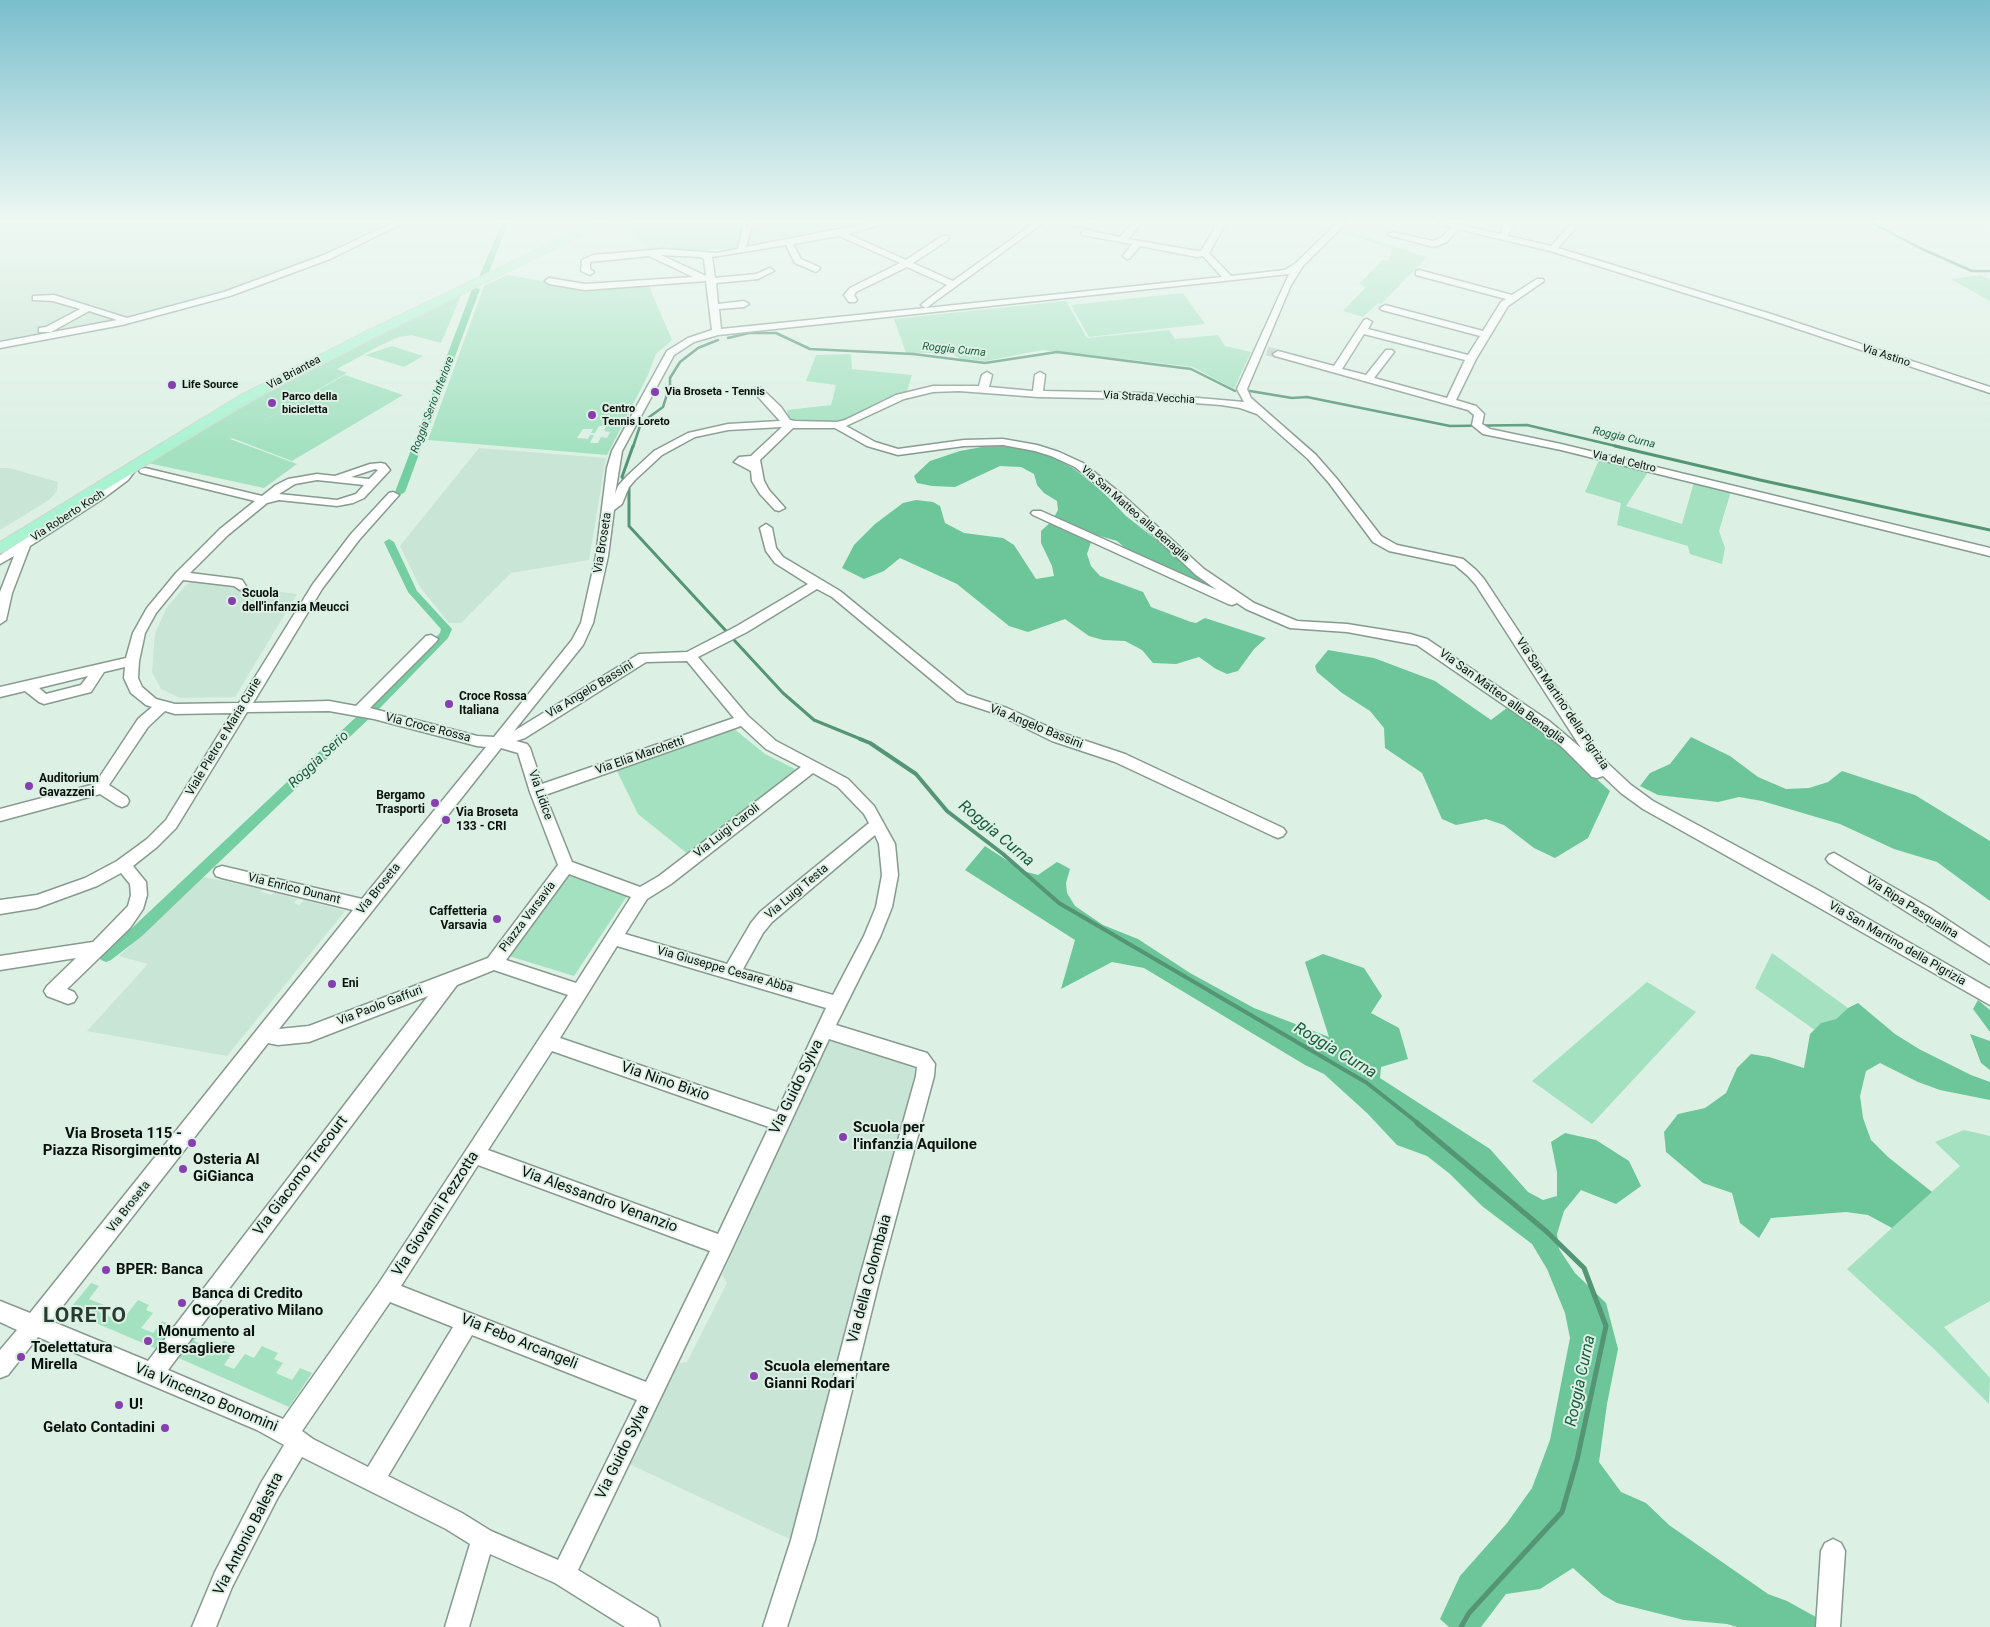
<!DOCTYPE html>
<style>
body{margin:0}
canvas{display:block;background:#dcf0e4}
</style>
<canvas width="1990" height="1627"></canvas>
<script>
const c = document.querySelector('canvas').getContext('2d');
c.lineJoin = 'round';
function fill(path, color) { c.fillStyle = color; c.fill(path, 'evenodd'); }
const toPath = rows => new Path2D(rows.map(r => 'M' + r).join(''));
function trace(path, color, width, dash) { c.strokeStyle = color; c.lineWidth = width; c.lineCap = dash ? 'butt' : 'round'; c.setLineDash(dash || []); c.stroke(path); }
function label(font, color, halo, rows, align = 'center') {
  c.font = font + ' Roboto,sans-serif'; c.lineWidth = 4; c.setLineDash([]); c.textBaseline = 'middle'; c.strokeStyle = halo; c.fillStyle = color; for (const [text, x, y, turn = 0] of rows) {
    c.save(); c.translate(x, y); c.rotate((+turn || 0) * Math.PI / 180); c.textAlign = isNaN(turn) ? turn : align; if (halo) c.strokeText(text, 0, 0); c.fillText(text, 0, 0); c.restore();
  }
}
const built = toPath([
 [0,223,396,223,311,262,208,298,168,309,0,345],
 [751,223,873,223,844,230,743,247],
 [479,448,606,458,589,560,511,573,461,623,449,623,420,587,400,546],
 [0,468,9,468,58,482,57,491,49,500,0,530],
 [193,581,297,594,235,697,180,698,161,689,152,672,155,633,166,609,185,586],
 [204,877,263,889,261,892,271,895,275,892,297,899,294,903,299,905,304,900,345,911,227,1056,87,1031,148,964,119,956],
 [830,1039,919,1067,796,1542,627,1463,674,1364,687,1362,727,1283,722,1275]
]);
const green = toPath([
 [629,223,746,223,736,248,700,251,649,251,634,236],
 [1343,230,1427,257,1381,304,1378,303,1363,317,1343,311,1366,287,1359,284,1382,260,1389,261,1392,249,1341,232],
 [507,275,585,288,648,284,672,340,656,354,647,377,607,455,428,440,484,286],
 [599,426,606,426,604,431,610,432,607,438,601,437,598,443,590,443,594,435,590,435,588,439,577,438,583,429,593,429,591,433,595,433],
 [1982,275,1990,280,1990,301,1951,279],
 [462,293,441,343,412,335,399,337,379,346,337,369,347,373,250,428,345,375,403,395,292,461,232,438,230,439,297,464,264,488,148,463,280,385],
 [1183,293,1205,324,1089,337,1071,305],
 [1066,301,1087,338,1169,330,1175,339,1218,335,1225,346,1251,352,1234,389,1193,367,1108,357,1042,350,986,361,961,359,950,353,906,353,894,319],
 [392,346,423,356,404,367,365,355],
 [851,354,852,369,912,375,907,391,848,419,824,422,789,419,787,410,831,405,836,385,806,381,816,355],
 [1599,460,1648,472,1626,506,1682,524,1694,482,1731,491,1719,531,1725,548,1722,564,1690,554,1688,546,1617,525,1621,503,1585,492],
 [733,728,765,754,797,770,689,855,638,814,616,769],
 [568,875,629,893,574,976,509,956],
 [1772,953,1848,1008,1836,1019,1821,1023,1815,1030,1755,988],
 [1647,982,1696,1012,1592,1124,1532,1081],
 [1964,1130,1990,1136,1990,1301,1944,1327,1990,1378,1989,1404,1934,1349,1847,1269,1960,1166,1935,1142],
 [91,1283,99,1286,89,1299,104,1305,99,1312,121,1322,138,1300,149,1305,146,1310,153,1313,141,1328,153,1333,162,1321,176,1327,159,1350,68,1311],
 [196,1323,205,1327,194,1341,201,1344,197,1350,212,1356,224,1341,237,1346,224,1365,234,1369,245,1354,254,1358,262,1346,278,1353,274,1359,283,1363,276,1373,292,1380,300,1368,312,1373,289,1407,172,1355]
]);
const forest = toPath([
 [987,446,1019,447,1051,456,1073,468,1104,493,1126,516,1227,595,1130,552,1117,541,1100,536,1091,542,1087,554,1091,566,1100,576,1143,592,1151,607,1191,622,1196,623,1205,618,1266,638,1254,649,1238,671,1227,674,1216,669,1199,657,1176,664,1153,663,1142,650,1125,641,1103,640,1089,636,1065,619,1028,632,1009,626,957,584,900,558,884,571,864,579,842,568,854,545,875,524,903,503,916,500,933,502,940,506,945,523,964,533,1003,538,1014,545,1036,579,1054,576,1052,566,1041,543,1041,531,1052,521,1058,510,1057,501,1044,493,1037,485,1034,474,1021,467,1000,466,955,487,932,486,917,483,914,476,930,461,960,451],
 [1328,650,1374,658,1435,681,1491,720,1508,707,1540,728,1610,791,1588,838,1555,858,1534,848,1504,825,1486,819,1456,825,1442,819,1422,773,1385,748,1384,728,1370,711,1342,693,1317,672,1315,666],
 [1691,737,1730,756,1758,777,1786,789,1809,788,1828,782,1842,771,1915,795,1990,841,1990,901,1937,862,1894,849,1840,824,1762,801,1739,797,1718,802,1658,795,1640,786,1650,773,1670,764],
 [985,846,1023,871,1038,875,1057,862,1063,865,1070,869,1066,883,1067,893,1075,906,1103,925,1138,939,1190,973,1254,1008,1329,1037,1305,962,1323,954,1364,968,1382,996,1371,1013,1399,1028,1408,1059,1381,1067,1380,1078,1490,1149,1528,1192,1543,1200,1557,1196,1557,1172,1551,1142,1565,1133,1596,1140,1629,1161,1641,1186,1616,1204,1581,1190,1564,1211,1557,1234,1559,1249,1575,1273,1606,1303,1618,1349,1607,1404,1599,1462,1621,1492,1646,1503,1669,1525,1768,1594,1787,1601,1834,1627,1737,1627,1727,1624,1684,1620,1617,1603,1603,1595,1573,1568,1540,1589,1506,1594,1481,1627,1449,1627,1440,1619,1460,1576,1507,1523,1532,1488,1550,1440,1570,1338,1565,1313,1547,1269,1532,1244,1482,1206,1450,1174,1427,1156,1397,1145,1367,1113,1324,1074,1305,1065,1144,968,1112,962,1061,989,1075,940,965,870],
 [1978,1000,1990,1010,1990,1032,1973,1009],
 [1858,1003,1895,1034,1919,1049,1971,1075,1990,1082,1990,1100,1940,1090,1918,1082,1880,1063,1866,1071,1860,1096,1863,1118,1871,1140,1888,1157,1932,1192,1892,1228,1868,1215,1846,1212,1771,1218,1759,1238,1740,1223,1732,1193,1703,1183,1666,1152,1664,1132,1678,1114,1705,1108,1726,1093,1737,1068,1751,1054,1769,1057,1804,1068,1810,1034,1821,1023,1836,1019,1848,1008],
 [1970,1034,1990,1041,1990,1070,1981,1063]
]);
const streamFar3 = toPath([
 [1872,223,1922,249,1972,271,1990,271],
 [728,338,749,333,776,333,810,349,913,354,985,363,1057,352,1191,369,1235,391],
 [1250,391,1292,398,1307,397,1450,426,1527,425,1620,447],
 [633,447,641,423,663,407,670,385,670,378,680,362,698,348,718,340]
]);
const streamFar2 = toPath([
 [633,446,622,477,629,488,629,526,727,632],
 [1615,446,1760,480,1990,530],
 [734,640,783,693,814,720,863,740]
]);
const streamFar1 = toPath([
 [860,739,870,743,916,774,947,811,1003,854,1059,903,1367,1083,1419,1124]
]);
const stream = toPath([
 [1417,1123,1546,1231,1584,1268,1606,1326,1577,1460,1562,1512,1469,1613,1461,1627]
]);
const canal = toPath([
 [502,223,508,223,487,277,480,279,479,277,502,223],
 [473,287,480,289,405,492,400,495,397,494,395,492,473,287],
 [389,539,394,542,417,591,452,629,448,638,379,709,142,936,111,960,106,962,101,960,99,956,101,952,132,928,371,703,440,633,441,629,408,592,384,542,389,539]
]);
const minorTunnel = toPath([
 [1267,351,1278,354]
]);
const minor = toPath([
 [393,223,403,223,330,259,230,296,122,325,0,348,0,342,117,320,89,311,51,332,39,332,39,328,46,327,80,309,53,301,33,300,33,296,54,295,127,318,224,292,324,255,393,223],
 [744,223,752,223,746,247,871,223,885,223,848,234,906,260,942,236,948,236,948,240,913,263,953,281,1034,223,1043,223,926,308,1222,277,1203,256,1197,257,1140,246,1130,258,1127,259,1123,256,1132,244,1082,235,1081,233,1085,230,1120,237,1133,223,1141,223,1128,239,1197,251,1201,251,1218,223,1226,223,1209,253,1231,276,1285,270,1296,263,1337,223,1346,223,1303,266,1291,285,1247,389,1251,398,1316,455,1337,479,1381,536,1397,545,1463,559,1476,570,1484,579,1603,759,1631,785,1653,801,1816,889,1990,989,1990,1005,1804,899,1643,809,1621,793,1603,776,1597,778,1592,777,1562,747,1539,729,1417,645,1347,632,1290,628,1246,609,1237,603,1232,605,1228,604,1033,515,1031,513,1033,511,1041,511,1217,590,1196,575,1117,501,1075,467,1051,456,1035,451,1003,445,964,446,898,455,867,446,835,428,793,428,760,460,764,481,769,490,785,508,779,511,775,510,760,494,752,481,751,471,734,462,739,457,751,456,782,427,728,430,695,437,662,455,635,480,629,487,622,504,614,510,608,556,593,623,583,645,514,731,639,654,687,652,737,626,808,584,775,563,766,551,760,528,766,524,772,528,776,548,783,557,840,591,967,695,1007,708,1062,733,1125,754,1283,828,1286,832,1283,836,1278,838,1273,836,1115,762,1052,741,997,714,957,701,832,597,817,589,747,632,698,657,748,716,776,741,848,779,874,806,895,844,898,875,892,907,880,937,836,1025,927,1053,935,1064,934,1076,881,1273,815,1540,787,1627,763,1627,791,1540,861,1273,916,1076,917,1067,829,1039,730,1253,578,1570,657,1618,660,1627,625,1627,555,1583,490,1554,469,1627,445,1627,470,1544,446,1529,302,1457,277,1499,232,1587,216,1627,192,1627,215,1572,261,1483,284,1445,257,1430,38,1337,8,1375,0,1378,0,1350,17,1330,0,1322,0,1301,30,1313,353,910,222,878,216,876,214,872,216,868,222,866,362,899,486,747,477,746,374,719,329,711,247,712,176,828,157,847,133,866,146,882,147,895,143,909,130,928,67,989,74,992,77,997,74,1002,68,1004,47,996,44,991,47,986,76,958,0,970,0,956,93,942,128,906,131,895,130,884,121,873,97,886,37,908,0,914,0,900,37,895,85,878,117,861,147,839,166,820,232,713,175,714,165,711,148,727,109,785,127,797,129,801,127,805,122,807,117,805,100,794,0,821,0,809,95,784,138,719,152,707,146,705,131,693,124,678,125,667,104,672,91,692,44,704,39,702,25,691,0,697,0,687,126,658,133,633,147,608,176,573,220,529,255,501,141,473,139,471,141,469,145,468,262,496,276,485,288,479,317,474,335,476,370,464,381,463,385,464,390,470,364,498,353,503,337,506,279,500,267,503,228,535,190,573,238,579,242,580,246,586,240,590,234,586,183,580,156,613,145,633,139,661,138,678,142,687,156,699,175,704,239,703,313,584,351,534,389,493,393,492,399,495,359,540,322,589,253,703,329,701,356,706,426,636,431,635,438,639,436,642,370,708,477,736,494,737,572,640,581,623,596,556,607,468,612,451,667,351,688,338,712,330,706,281,585,290,549,284,545,281,549,278,585,284,693,277,649,256,590,262,590,269,594,272,590,275,581,271,582,260,593,255,663,249,717,253,738,249,744,223],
 [839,236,900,263,850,288,844,295,849,302,855,302,857,300,854,295,856,292,907,267,947,285,923,303,921,305,926,308,721,329,719,309,744,307,749,304,744,301,718,304,716,283,758,279,774,271,770,268,756,274,715,278,712,257,786,245,795,263,816,272,820,269,819,267,801,259,793,244,839,236],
 [661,255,700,257,704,259,706,276,661,255],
 [1289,274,1237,389,1244,402,1141,393,1043,391,1045,375,1040,372,1035,375,1033,391,989,387,992,375,987,372,982,375,979,386,933,386,896,395,845,420,837,422,795,421,790,420,781,407,761,388,757,387,752,390,780,421,728,424,688,433,654,451,627,476,618,486,615,494,622,451,674,355,694,342,718,335,1289,274],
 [959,391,1038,397,1141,399,1221,405,1240,408,1257,414,1308,459,1329,483,1373,542,1389,551,1455,565,1468,576,1476,585,1581,748,1549,721,1427,639,1410,634,1347,624,1297,621,1254,603,1204,569,1125,497,1083,463,1059,452,1037,445,1003,439,964,440,898,449,875,442,846,426,904,399,933,392,959,391],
 [375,469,378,470,369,479,351,477,375,469],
 [317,480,364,485,356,494,337,500,279,494,295,484,317,480],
 [687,661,734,718,542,784,530,748,527,744,516,741,525,738,646,662,687,661],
 [88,676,81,685,46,694,39,688,88,676],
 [741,726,766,749,801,767,659,876,640,887,572,862,545,795,741,726],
 [501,748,518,753,530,792,558,865,488,958,309,1026,279,1029,501,748],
 [813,773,838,787,864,814,869,823,760,912,751,923,727,964,625,934,647,899,671,884,813,773],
 [875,835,879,844,882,875,876,907,864,936,833,995,743,969,763,933,772,922,875,835],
 [569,874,631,897,576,983,506,960,569,874],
 [617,946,826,1008,777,1112,560,1038,617,946],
 [494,970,568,995,379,1283,283,1419,168,1370,457,985,494,970],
 [428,996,148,1361,51,1321,268,1043,278,1045,309,1042,428,996],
 [552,1051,769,1127,718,1234,488,1150,552,1051],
 [478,1165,710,1251,646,1382,401,1286,478,1165],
 [390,1302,453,1327,368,1467,313,1439,302,1431,390,1302],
 [472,1335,637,1400,558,1560,491,1531,462,1513,388,1476,472,1335],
 [1068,223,1087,223,1095,226,1091,228,1072,225,1068,223],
 [1438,223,1457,224,1500,234,1505,223,1513,223,1508,236,1551,246,1572,223,1580,223,1558,248,1771,314,1990,387,1990,393,1765,318,1550,251,1458,229,1447,242,1434,247,1388,235,1392,232,1433,241,1441,238,1451,228,1438,223],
 [1419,270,1512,295,1537,279,1543,279,1544,281,1508,306,1476,359,1456,400,1476,406,1484,414,1482,424,1490,429,1561,444,1990,548,1990,556,1561,450,1483,434,1472,425,1474,415,1468,410,1275,356,1273,354,1278,351,1334,366,1364,320,1367,319,1372,322,1368,329,1468,355,1480,336,1382,310,1380,308,1385,305,1483,331,1501,302,1506,299,1416,275,1416,271,1419,270],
 [1364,334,1465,360,1447,398,1374,378,1394,352,1392,350,1386,350,1366,375,1342,369,1364,334],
 [131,465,137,468,128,480,104,498,30,546,12,593,6,620,0,624,0,592,14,556,0,564,0,555,96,494,120,476,127,466,131,465],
 [1834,853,1931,909,1990,948,1990,964,1829,863,1826,859,1829,855,1834,853],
 [1833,1539,1841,1543,1845,1551,1840,1627,1816,1627,1821,1551,1825,1543,1833,1539]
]);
const major = toPath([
 [593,223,606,223,377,336,249,402,5,551,0,553,0,542,239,396,369,330,593,223]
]);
const markers = [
 [172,385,5,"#863eb1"],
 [655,392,5,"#863eb1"],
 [272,403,5,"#863eb1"],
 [592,415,5,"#863eb1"],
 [232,601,5,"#863eb1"],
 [449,704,5,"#863eb1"],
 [29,786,5,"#863eb1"],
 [435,803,5,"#863eb1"],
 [446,820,5,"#863eb1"],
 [497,919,5,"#863eb1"],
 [332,984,5,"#863eb1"],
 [843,1137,5,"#863eb1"],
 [192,1143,5,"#863eb1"],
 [183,1169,5,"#863eb1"],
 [106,1270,5,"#863eb1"],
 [182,1303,5,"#863eb1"],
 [148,1341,5,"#863eb1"],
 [21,1357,5,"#863eb1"],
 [754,1376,5,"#863eb1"],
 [119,1405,5,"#863eb1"],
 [165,1428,5,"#863eb1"]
];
const farWaternames = [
 ["Roggia Curna",954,350,6],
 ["Roggia Serio Inferiore",433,405,-69],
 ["Roggia Curna",1624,438,13]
];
const farStreetnames = [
 ["Via Astino",1886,356,18],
 ["Via Briantea",294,373,-28],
 ["Via Strada Vecchia",1149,398,3],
 ["Via del Celtro",1624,462,13],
 ["Via San Matteo alla Benaglia",1135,514,41],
 ["Via Roberto Koch",68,516,-33]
];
const farPoinames = [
 ["Life Source",182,385],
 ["Via Broseta - Tennis",665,392],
 ["Parco della",282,397],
 ["bicicletta",282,410],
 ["Centro",602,409],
 ["Tennis Loreto",602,422]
];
const streetNames = [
 ["Via Broseta",603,543,-81],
 ["Via Angelo Bassini",590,690,-31],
 ["Via San Matteo alla Benaglia",1502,697,36],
 ["Via San Martino della Pigrizia",1562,704,56],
 ["Via Angelo Bassini",1036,727,22],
 ["Via Croce Rossa",428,728,14],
 ["Viale Pietro e Maria Curie",224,737,-59],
 ["Via Elia Marchetti",640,756,-19],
 ["Via Lidice",540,795,71],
 ["Via Luigi Caroli",727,831,-38],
 ["Via Enrico Dunant",294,889,14],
 ["Via Broseta",379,889,-51],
 ["Via Luigi Testa",797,892,-40],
 ["Via Ripa Pasqualina",1912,908,32],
 ["Piazza Varsavia",528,917,-53],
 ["Via San Martino della Pigrizia",1897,944,30],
 ["Via Giuseppe Cesare Abba",725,970,16],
 ["Via Paolo Gaffuri",380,1006,-21],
 ["Via Broseta",129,1207,-52]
];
const poiNames = [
 ["Scuola",242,594],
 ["dell'infanzia Meucci",242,608],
 ["Croce Rossa",459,697],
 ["Italiana",459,711],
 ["Auditorium",39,779],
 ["Gavazzeni",39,793],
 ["Bergamo",425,796,"right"],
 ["Trasporti",425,810,"right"],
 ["Via Broseta",456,813],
 ["133 - CRI",456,827],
 ["Caffetteria",487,912,"right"],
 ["Varsavia",487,926,"right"],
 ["Eni",342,984]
];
const waterNames = [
 ["Roggia Serio",319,760,-43]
];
const nearStreetnames = [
 ["Via Nino Bixio",665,1082,19],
 ["Via Guido Sylva",797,1087,-64],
 ["Via Giacomo Trecourt",301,1176,-53],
 ["Via Alessandro Venanzio",599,1200,20],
 ["Via Giovanni Pezzotta",436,1214,-57],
 ["Via della Colombaia",870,1279,-75],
 ["Via Febo Arcangeli",519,1342,22],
 ["Via Vincenzo Bonomini",206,1398,23],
 ["Via Guido Sylva",623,1452,-64],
 ["Via Antonio Balestra",249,1534,-63]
];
const nearPoinames = [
 ["Scuola per",853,1128],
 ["l'infanzia Aquilone",853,1145],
 ["Via Broseta 115 -",182,1134,"right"],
 ["Piazza Risorgimento",182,1151,"right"],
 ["Osteria Al",193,1160],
 ["GiGianca",193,1177],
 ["BPER: Banca",116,1270],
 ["Banca di Credito",192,1294],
 ["Cooperativo Milano",192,1311],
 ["Monumento al",158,1332],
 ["Bersagliere",158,1349],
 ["Toelettatura",31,1348],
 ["Mirella",31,1365],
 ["Scuola elementare",764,1367],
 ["Gianni Rodari",764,1384],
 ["U!",129,1405],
 ["Gelato Contadini",155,1428,"right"]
];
const nearWaternames = [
 ["Roggia Curna",996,834,40],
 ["Roggia Curna",1335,1051,31],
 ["Roggia Curna",1581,1381,-78]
];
const nearDistrictnames = [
 ["LORETO",85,1317]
];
fill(built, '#c9e5d5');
fill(green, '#a3e1c0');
fill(forest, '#6cc699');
trace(streamFar3, '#549575', 2.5);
trace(streamFar2, '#549575', 3);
trace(streamFar1, '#549575', 4);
trace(stream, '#549575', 5);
fill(canal, '#74cea1');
trace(minorTunnel, '#bccec4', 9, [9, 5]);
trace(minor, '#879a8f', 3);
trace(major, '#d3d4d3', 2);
fill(minor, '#fff');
fill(major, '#a9f3d0');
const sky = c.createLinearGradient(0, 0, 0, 451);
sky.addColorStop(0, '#79becc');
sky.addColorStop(0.49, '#eff8f3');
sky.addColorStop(1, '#eff8f300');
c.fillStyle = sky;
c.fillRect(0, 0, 1990, 451);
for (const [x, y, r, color] of markers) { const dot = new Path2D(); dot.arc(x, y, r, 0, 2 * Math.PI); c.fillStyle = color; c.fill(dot); trace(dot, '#dcf0e4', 2); }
label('italic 11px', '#175b3e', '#dcf0e4', farWaternames);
label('11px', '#0a100d', '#dcf0e4', farStreetnames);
label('bold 11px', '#0a100d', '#dcf0e4', farPoinames, 'left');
label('12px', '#0a100d', '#dcf0e4', streetNames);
label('bold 12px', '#0a100d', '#dcf0e4', poiNames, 'left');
label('italic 14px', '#175b3e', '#dcf0e4', waterNames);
label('15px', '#0a100d', '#dcf0e4', nearStreetnames);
label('bold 15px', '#0a100d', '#dcf0e4', nearPoinames, 'left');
label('italic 16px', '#175b3e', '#dcf0e4', nearWaternames);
c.letterSpacing = '1px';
label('bold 21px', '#293a31', '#dcf0e4', nearDistrictnames);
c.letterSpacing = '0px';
</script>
